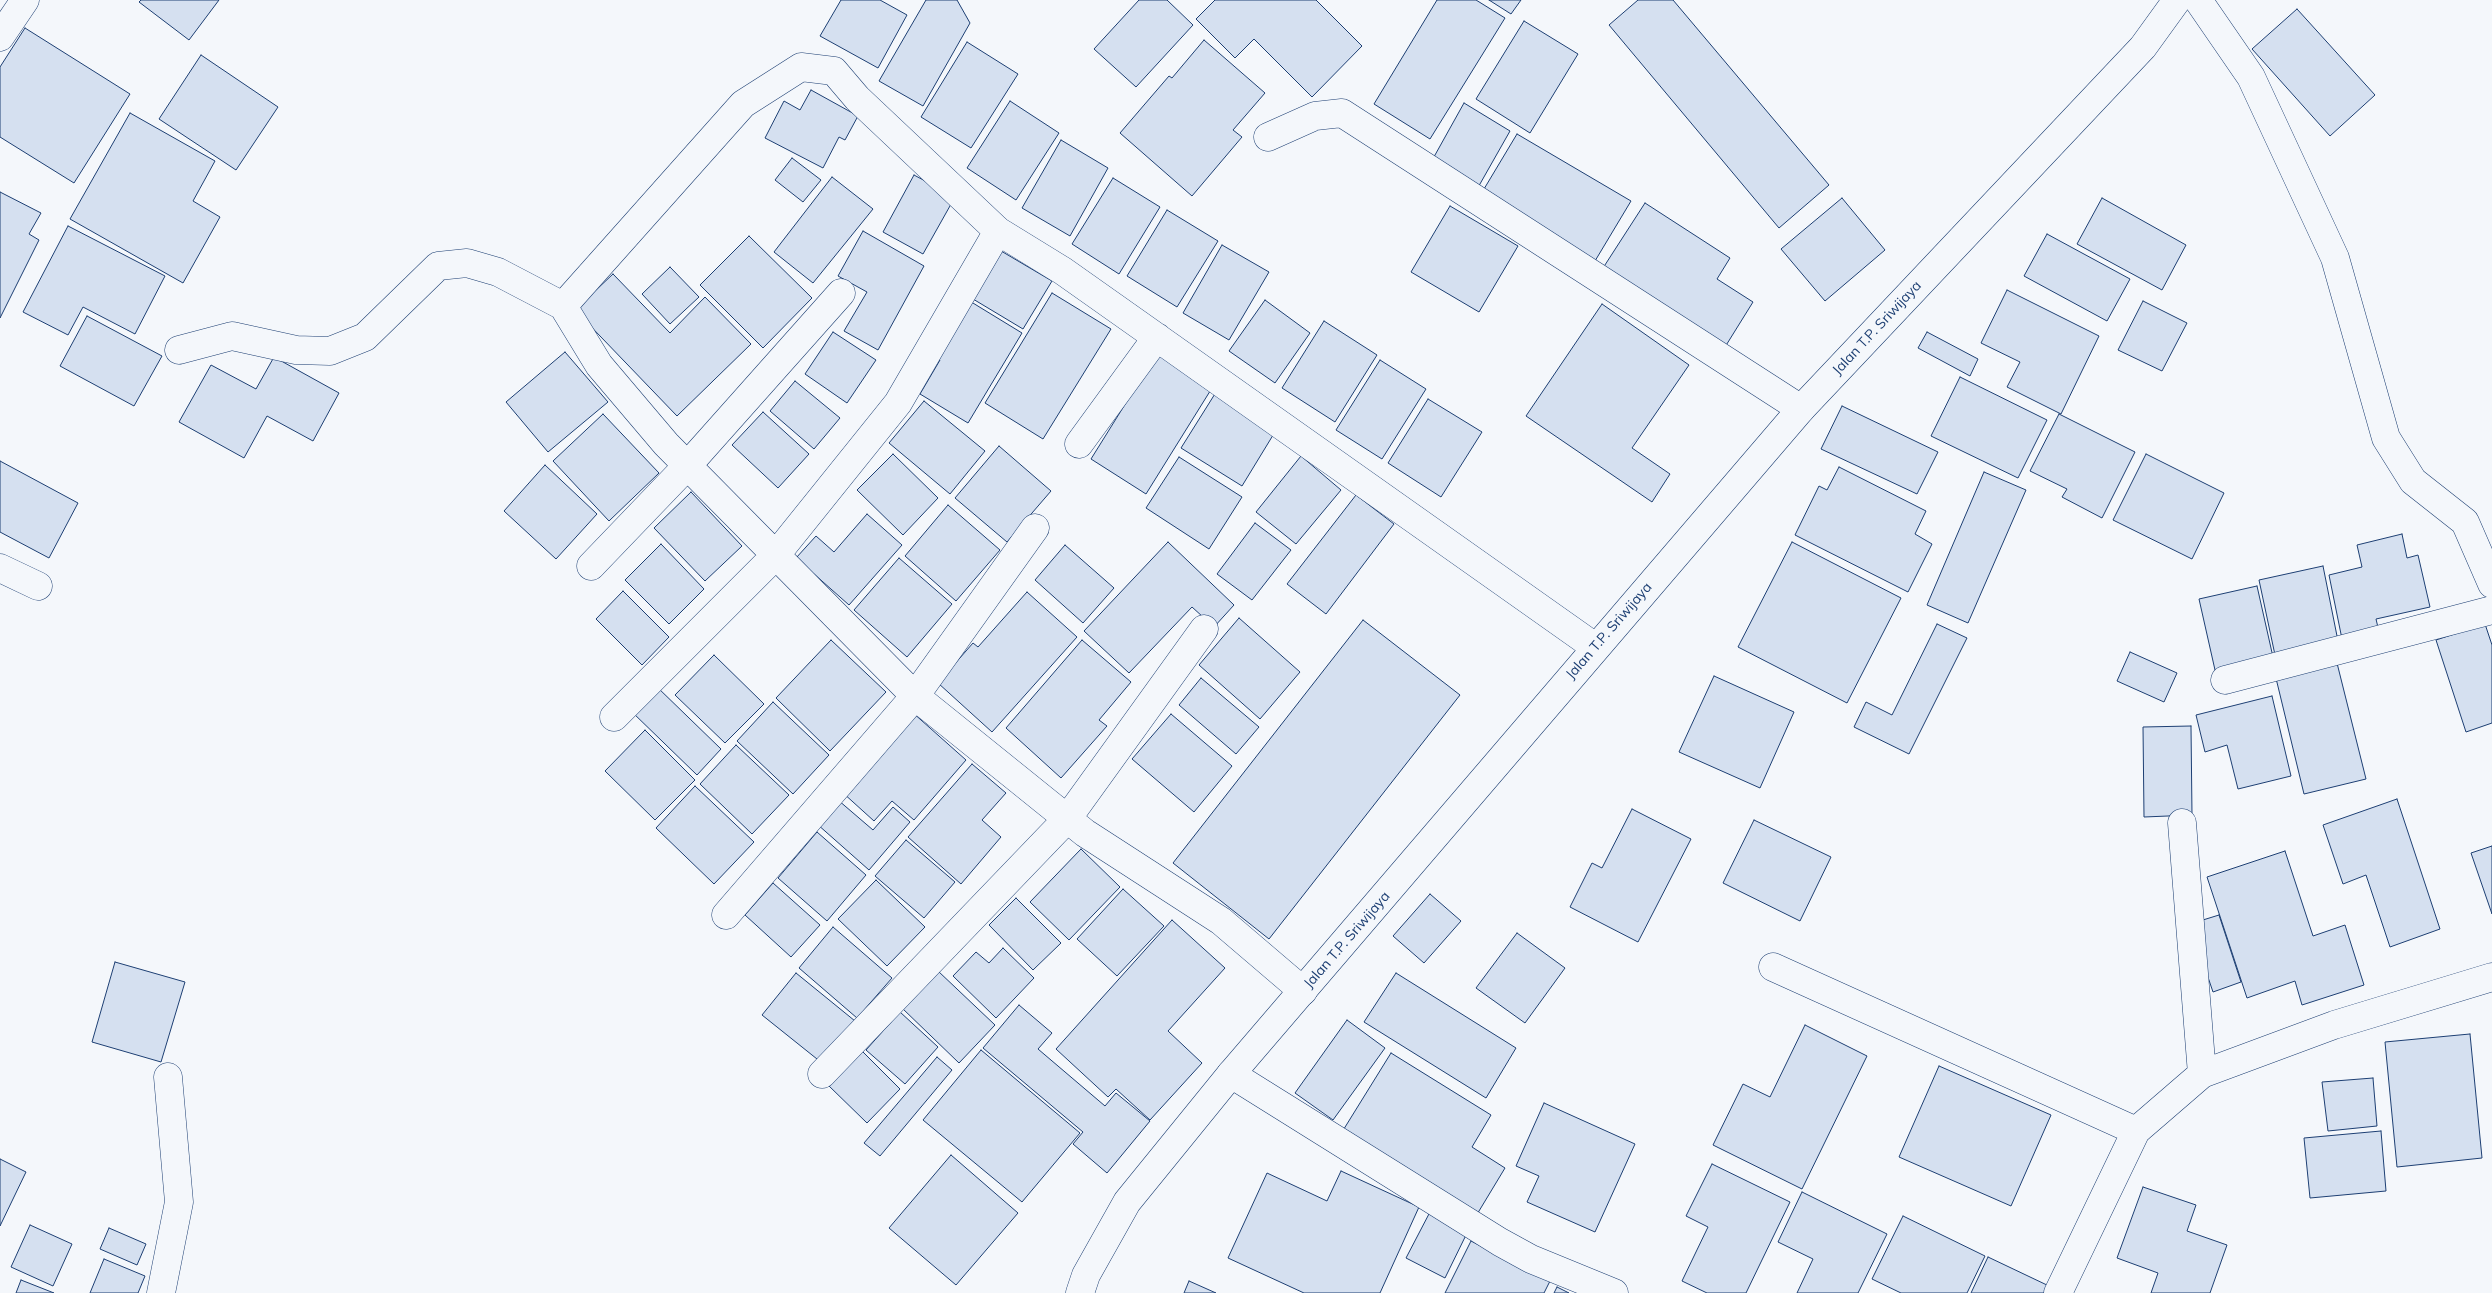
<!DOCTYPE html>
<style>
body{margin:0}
canvas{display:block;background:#f4f7fb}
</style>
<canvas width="2492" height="1293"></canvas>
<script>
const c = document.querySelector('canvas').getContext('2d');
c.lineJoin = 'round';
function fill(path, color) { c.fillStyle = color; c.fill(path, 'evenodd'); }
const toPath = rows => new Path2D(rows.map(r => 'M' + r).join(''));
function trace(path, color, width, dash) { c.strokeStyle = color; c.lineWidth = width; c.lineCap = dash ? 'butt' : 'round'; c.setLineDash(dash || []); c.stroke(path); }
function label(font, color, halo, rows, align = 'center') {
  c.font = font + ' Mulish,sans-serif'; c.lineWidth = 4; c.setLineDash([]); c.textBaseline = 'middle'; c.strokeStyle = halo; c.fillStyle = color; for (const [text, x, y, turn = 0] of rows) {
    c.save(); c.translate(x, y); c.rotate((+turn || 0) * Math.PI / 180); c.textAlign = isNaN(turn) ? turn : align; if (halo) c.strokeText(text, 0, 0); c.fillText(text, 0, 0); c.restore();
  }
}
const building = toPath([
 [141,0,219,0,189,40,139,2,141,0],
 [841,0,880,0,907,15,878,68,820,36,841,0],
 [926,0,957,0,970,23,923,106,879,81,926,0],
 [1139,0,1167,0,1193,25,1136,87,1094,49,1139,0],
 [1215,0,1316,0,1362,46,1312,97,1254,39,1235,58,1196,19,1215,0],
 [1437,0,1476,0,1505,18,1430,139,1374,104,1437,0],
 [1489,0,1521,0,1511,14,1489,0],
 [1638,0,1673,0,1829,185,1779,228,1609,25,1638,0],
 [2297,9,2375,95,2330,136,2252,49,2297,9],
 [1524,21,1578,54,1530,133,1476,99,1524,21],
 [25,28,130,94,74,183,0,137,0,67,25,28],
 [1204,40,1265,93,1233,130,1242,137,1192,196,1120,133,1169,76,1172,78,1204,40],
 [967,42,1018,74,971,148,921,117,967,42],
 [201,55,278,107,236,170,159,119,201,55],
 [811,90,858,116,845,140,839,137,823,168,765,138,784,101,800,110,811,90],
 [1010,101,1059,133,1016,200,967,168,1010,101],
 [1464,103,1510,131,1476,191,1430,164,1464,103],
 [130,113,215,161,193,201,220,217,183,283,70,219,130,113],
 [1517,134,1631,201,1592,266,1478,199,1517,134],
 [1061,140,1108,168,1070,236,1022,208,1061,140],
 [792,158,821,180,803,202,775,180,792,158],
 [914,175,955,197,923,254,883,232,914,175],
 [832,177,873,209,813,283,774,252,832,177],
 [1113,178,1160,207,1119,274,1072,244,1113,178],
 [0,192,41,213,29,234,39,240,0,318,0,192],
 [1842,198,1885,250,1825,301,1781,249,1842,198],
 [2102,198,2186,245,2162,290,2077,244,2102,198],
 [1645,203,1730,258,1717,279,1753,302,1725,347,1603,268,1645,203],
 [1450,206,1518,246,1479,312,1411,272,1450,206],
 [1167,210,1218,241,1177,307,1127,276,1167,210],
 [68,226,165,276,135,334,83,307,68,335,23,312,68,226],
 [863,231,924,266,878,350,844,331,867,292,838,276,863,231],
 [2047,234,2130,279,2107,321,2024,276,2047,234],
 [749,236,812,298,763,348,700,285,749,236],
 [1222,245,1269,272,1229,340,1183,313,1222,245],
 [996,248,1052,281,1023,329,968,296,996,248],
 [670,267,699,297,670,324,642,294,670,267],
 [613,274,670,333,705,297,751,344,677,416,575,310,613,274],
 [2007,290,2099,336,2061,414,2007,387,2020,362,1981,343,2007,290],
 [1052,293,1111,329,1043,439,985,403,1052,293],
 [968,300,1022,333,968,423,920,394,940,360,934,356,968,300],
 [1265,300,1310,333,1275,383,1229,351,1265,300],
 [2143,301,2187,323,2162,371,2118,350,2143,301],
 [1602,304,1689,365,1632,448,1670,474,1652,502,1526,416,1602,304],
 [87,316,162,356,134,406,60,366,87,316],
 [1324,321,1377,355,1335,422,1282,388,1324,321],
 [833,332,876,360,847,403,805,374,833,332],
 [1927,332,1978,359,1970,376,1918,348,1927,332],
 [565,352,608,402,548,452,506,402,565,352],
 [1157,353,1212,388,1146,494,1091,459,1157,353],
 [274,357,339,393,313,441,267,416,244,458,179,422,211,365,256,389,274,357],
 [1380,360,1426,389,1382,459,1336,430,1380,360],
 [1960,377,2047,420,2018,478,1931,436,1960,377],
 [795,381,840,418,814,449,770,411,795,381],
 [1218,389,1278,427,1242,486,1181,448,1218,389],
 [1428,399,1482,432,1441,497,1388,463,1428,399],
 [924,401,985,451,950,494,889,443,924,401],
 [1842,406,1938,452,1917,494,1821,449,1842,406],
 [763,412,809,454,778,488,732,445,763,412],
 [603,414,659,473,609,521,553,461,603,414],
 [2059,414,2135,452,2102,518,2062,497,2067,489,2030,471,2059,414],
 [999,446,1051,491,1007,542,955,498,999,446],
 [893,454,938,498,903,535,857,490,893,454],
 [2146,454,2224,493,2192,559,2113,520,2146,454],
 [1301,456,1341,490,1296,544,1256,512,1301,456],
 [1179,457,1242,497,1209,549,1146,508,1179,457],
 [0,461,78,503,49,558,0,532,0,461],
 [545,465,597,514,556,559,504,511,545,465],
 [1839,467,1926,511,1915,534,1932,544,1908,592,1795,535,1819,486,1827,490,1839,467],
 [1984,472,2026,490,1968,623,1927,605,1984,472],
 [691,492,742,546,705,581,654,528,691,492],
 [1356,495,1394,524,1326,614,1287,584,1356,495],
 [948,505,1000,550,956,601,905,556,948,505],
 [867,514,902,545,849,605,796,558,816,536,834,552,867,514],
 [1255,523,1291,550,1252,600,1217,574,1255,523],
 [2402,534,2407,558,2418,555,2430,607,2376,619,2380,636,2343,644,2329,575,2362,567,2357,545,2402,534],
 [1168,542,1234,605,1214,627,1192,607,1129,673,1084,631,1168,542],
 [1792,542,1901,598,1847,703,1738,647,1792,542],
 [661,544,704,589,669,624,625,580,661,544],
 [1065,545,1114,588,1083,623,1035,580,1065,545],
 [899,558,952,604,907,657,854,610,899,558],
 [2323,566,2338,641,2275,655,2259,580,2323,566],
 [2257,586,2273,657,2215,670,2199,599,2257,586],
 [623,591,669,637,642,665,596,619,623,591],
 [1027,592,1077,637,992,732,938,683,973,643,978,647,1027,592],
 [1239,618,1300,672,1260,719,1199,665,1239,618],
 [1363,620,1460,695,1269,939,1173,863,1363,620],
 [1937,624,1967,638,1909,754,1854,727,1866,702,1892,715,1937,624],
 [2485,624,2492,645,2492,723,2466,732,2436,640,2485,624],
 [831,640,886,692,830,751,776,698,831,640],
 [1082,640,1131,682,1099,720,1107,726,1061,778,1006,728,1082,640],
 [2130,652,2177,673,2164,702,2117,681,2130,652],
 [714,655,764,704,725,743,675,695,714,655],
 [2335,655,2366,779,2304,794,2274,670,2335,655],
 [1714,676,1794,712,1760,788,1679,752,1714,676],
 [1201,678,1259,727,1236,754,1179,705,1201,678],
 [655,685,721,749,697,775,631,711,655,685],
 [2272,696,2291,776,2238,789,2227,745,2205,752,2196,715,2272,696],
 [773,702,829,755,793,794,737,741,773,702],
 [912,712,966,760,914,820,892,801,874,821,842,792,912,712],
 [1171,714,1232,766,1194,812,1132,759,1171,714],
 [2191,726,2192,815,2144,817,2143,727,2191,726],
 [645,730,695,780,655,820,605,771,645,730],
 [736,745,789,795,752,834,700,784,736,745],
 [972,764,1006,793,982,820,1001,837,961,884,908,837,972,764],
 [695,786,754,842,714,884,656,828,695,786],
 [2397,799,2440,929,2390,947,2366,875,2343,884,2323,825,2397,799],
 [838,800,873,830,893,807,910,822,869,870,817,824,838,800],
 [1632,809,1691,839,1638,942,1570,907,1592,863,1602,868,1632,809],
 [1754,820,1831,857,1800,921,1723,883,1754,820],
 [817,832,866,875,827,921,778,878,817,832],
 [906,840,955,882,924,918,875,876,906,840],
 [2492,846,2492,914,2471,853,2492,846],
 [1081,849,1120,887,1069,940,1030,902,1081,849],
 [2285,851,2313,936,2345,925,2364,985,2302,1005,2295,981,2247,998,2207,877,2285,851],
 [876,880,925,927,887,966,838,919,876,880],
 [773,883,820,925,791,957,745,915,773,883],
 [1123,889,1164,926,1117,976,1077,939,1123,889],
 [1430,894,1461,921,1424,963,1393,936,1430,894],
 [1016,898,1061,943,1033,970,989,925,1016,898],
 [2219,915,2241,982,2213,992,2190,924,2219,915],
 [1172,920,1225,968,1168,1031,1202,1063,1150,1120,1116,1089,1108,1097,1056,1049,1172,920],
 [833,927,892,978,857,1018,799,968,833,927],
 [1517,933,1565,968,1525,1023,1476,988,1517,933],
 [1003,948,1034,978,996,1018,953,976,976,952,989,963,1003,948],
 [115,962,185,982,161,1062,92,1042,115,962],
 [938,971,995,1025,959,1063,902,1008,938,971],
 [796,973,855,1021,822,1063,762,1015,796,973],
 [1396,973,1516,1048,1486,1098,1364,1022,1396,973],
 [1019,1005,1052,1033,1038,1049,1105,1106,1116,1093,1150,1121,1107,1173,1073,1144,1083,1132,983,1048,1019,1005],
 [900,1012,938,1047,905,1084,866,1050,900,1012],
 [1347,1020,1385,1048,1333,1120,1295,1093,1347,1020],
 [1805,1025,1867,1056,1802,1189,1713,1145,1743,1084,1770,1097,1805,1025],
 [2470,1034,2482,1158,2397,1167,2385,1042,2470,1034],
 [981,1050,1080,1133,1022,1202,923,1120,981,1050],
 [862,1051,900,1089,867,1123,828,1085,862,1051],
 [1391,1053,1491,1115,1472,1147,1505,1168,1476,1216,1342,1132,1391,1053],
 [937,1057,952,1070,880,1156,864,1143,937,1057],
 [1939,1066,2051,1115,2011,1206,1899,1157,1939,1066],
 [2373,1078,2377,1126,2328,1131,2322,1082,2373,1078],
 [1544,1103,1635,1144,1595,1232,1527,1202,1539,1176,1516,1166,1544,1103],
 [2381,1131,2386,1191,2310,1198,2304,1138,2381,1131],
 [951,1155,1018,1213,956,1285,889,1228,951,1155],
 [0,1159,26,1172,0,1226,0,1159],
 [1712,1164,1790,1202,1746,1293,1707,1293,1682,1281,1708,1227,1686,1216,1712,1164],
 [1341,1171,1419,1207,1380,1293,1304,1293,1228,1258,1267,1173,1327,1201,1341,1171],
 [2143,1187,2196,1205,2187,1231,2227,1245,2210,1293,2151,1293,2158,1273,2117,1258,2143,1187],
 [1802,1192,1887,1234,1858,1293,1797,1293,1813,1259,1778,1242,1802,1192],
 [1430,1212,1468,1231,1445,1278,1406,1258,1430,1212],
 [1903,1216,1985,1256,1967,1293,1901,1293,1872,1279,1903,1216],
 [30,1225,72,1244,53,1286,11,1267,30,1225],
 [109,1228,146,1244,137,1265,100,1249,109,1228],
 [1471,1241,1550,1281,1544,1293,1445,1293,1471,1241],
 [1988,1257,2049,1286,2046,1293,1971,1293,1988,1257],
 [104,1259,145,1276,138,1293,90,1293,104,1259],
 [21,1280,54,1293,16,1293,21,1280],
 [1189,1281,1216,1293,1184,1293,1189,1281],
 [1557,1287,1569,1293,1554,1293,1557,1287]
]);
const minor = toPath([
 [2198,0,2251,77,2335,258,2386,438,2413,481,2465,522,2492,584],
 [0,37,25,0],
 [1268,137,1315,116,1342,113,1801,409],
 [563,306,743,104,801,67,834,71,857,98,998,231,1063,271,1595,647],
 [179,350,232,336,296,350,330,351,365,337,438,266,467,263,498,272,563,306,599,365,666,444,915,696,1085,833,1221,921,1303,991],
 [1079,444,1157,337],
 [591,566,687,466,841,293],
 [0,568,38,586],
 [2225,680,2492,610],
 [614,717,775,556,898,403,998,231],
 [2182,823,2202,1074],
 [726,915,915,696,1035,528],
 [1773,967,2136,1131],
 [822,1074,1067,819,1204,629],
 [1231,1074,1500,1242,1531,1259,1614,1293],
 [161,1293,179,1202,168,1077],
 [2058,1293,2136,1131,2202,1074,2334,1025,2492,977]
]);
const secondary = toPath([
 [1080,1293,1086,1275,1127,1202,1231,1074,1801,409,2143,47,2177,0]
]);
const streetNames = [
 ["Jalan T.P. Sriwijaya",1877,328,-47],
 ["Jalan T.P. Sriwijaya",1609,631,-49],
 ["Jalan T.P. Sriwijaya",1347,940,-49]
];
fill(building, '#d5e0f0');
trace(building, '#1d3f73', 1);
trace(minor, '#1d3f73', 29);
trace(secondary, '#1d3f73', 29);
trace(minor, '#f4f7fb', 28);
trace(secondary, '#f4f7fb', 28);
label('14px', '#1d3f73', '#f4f7fb', streetNames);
</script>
